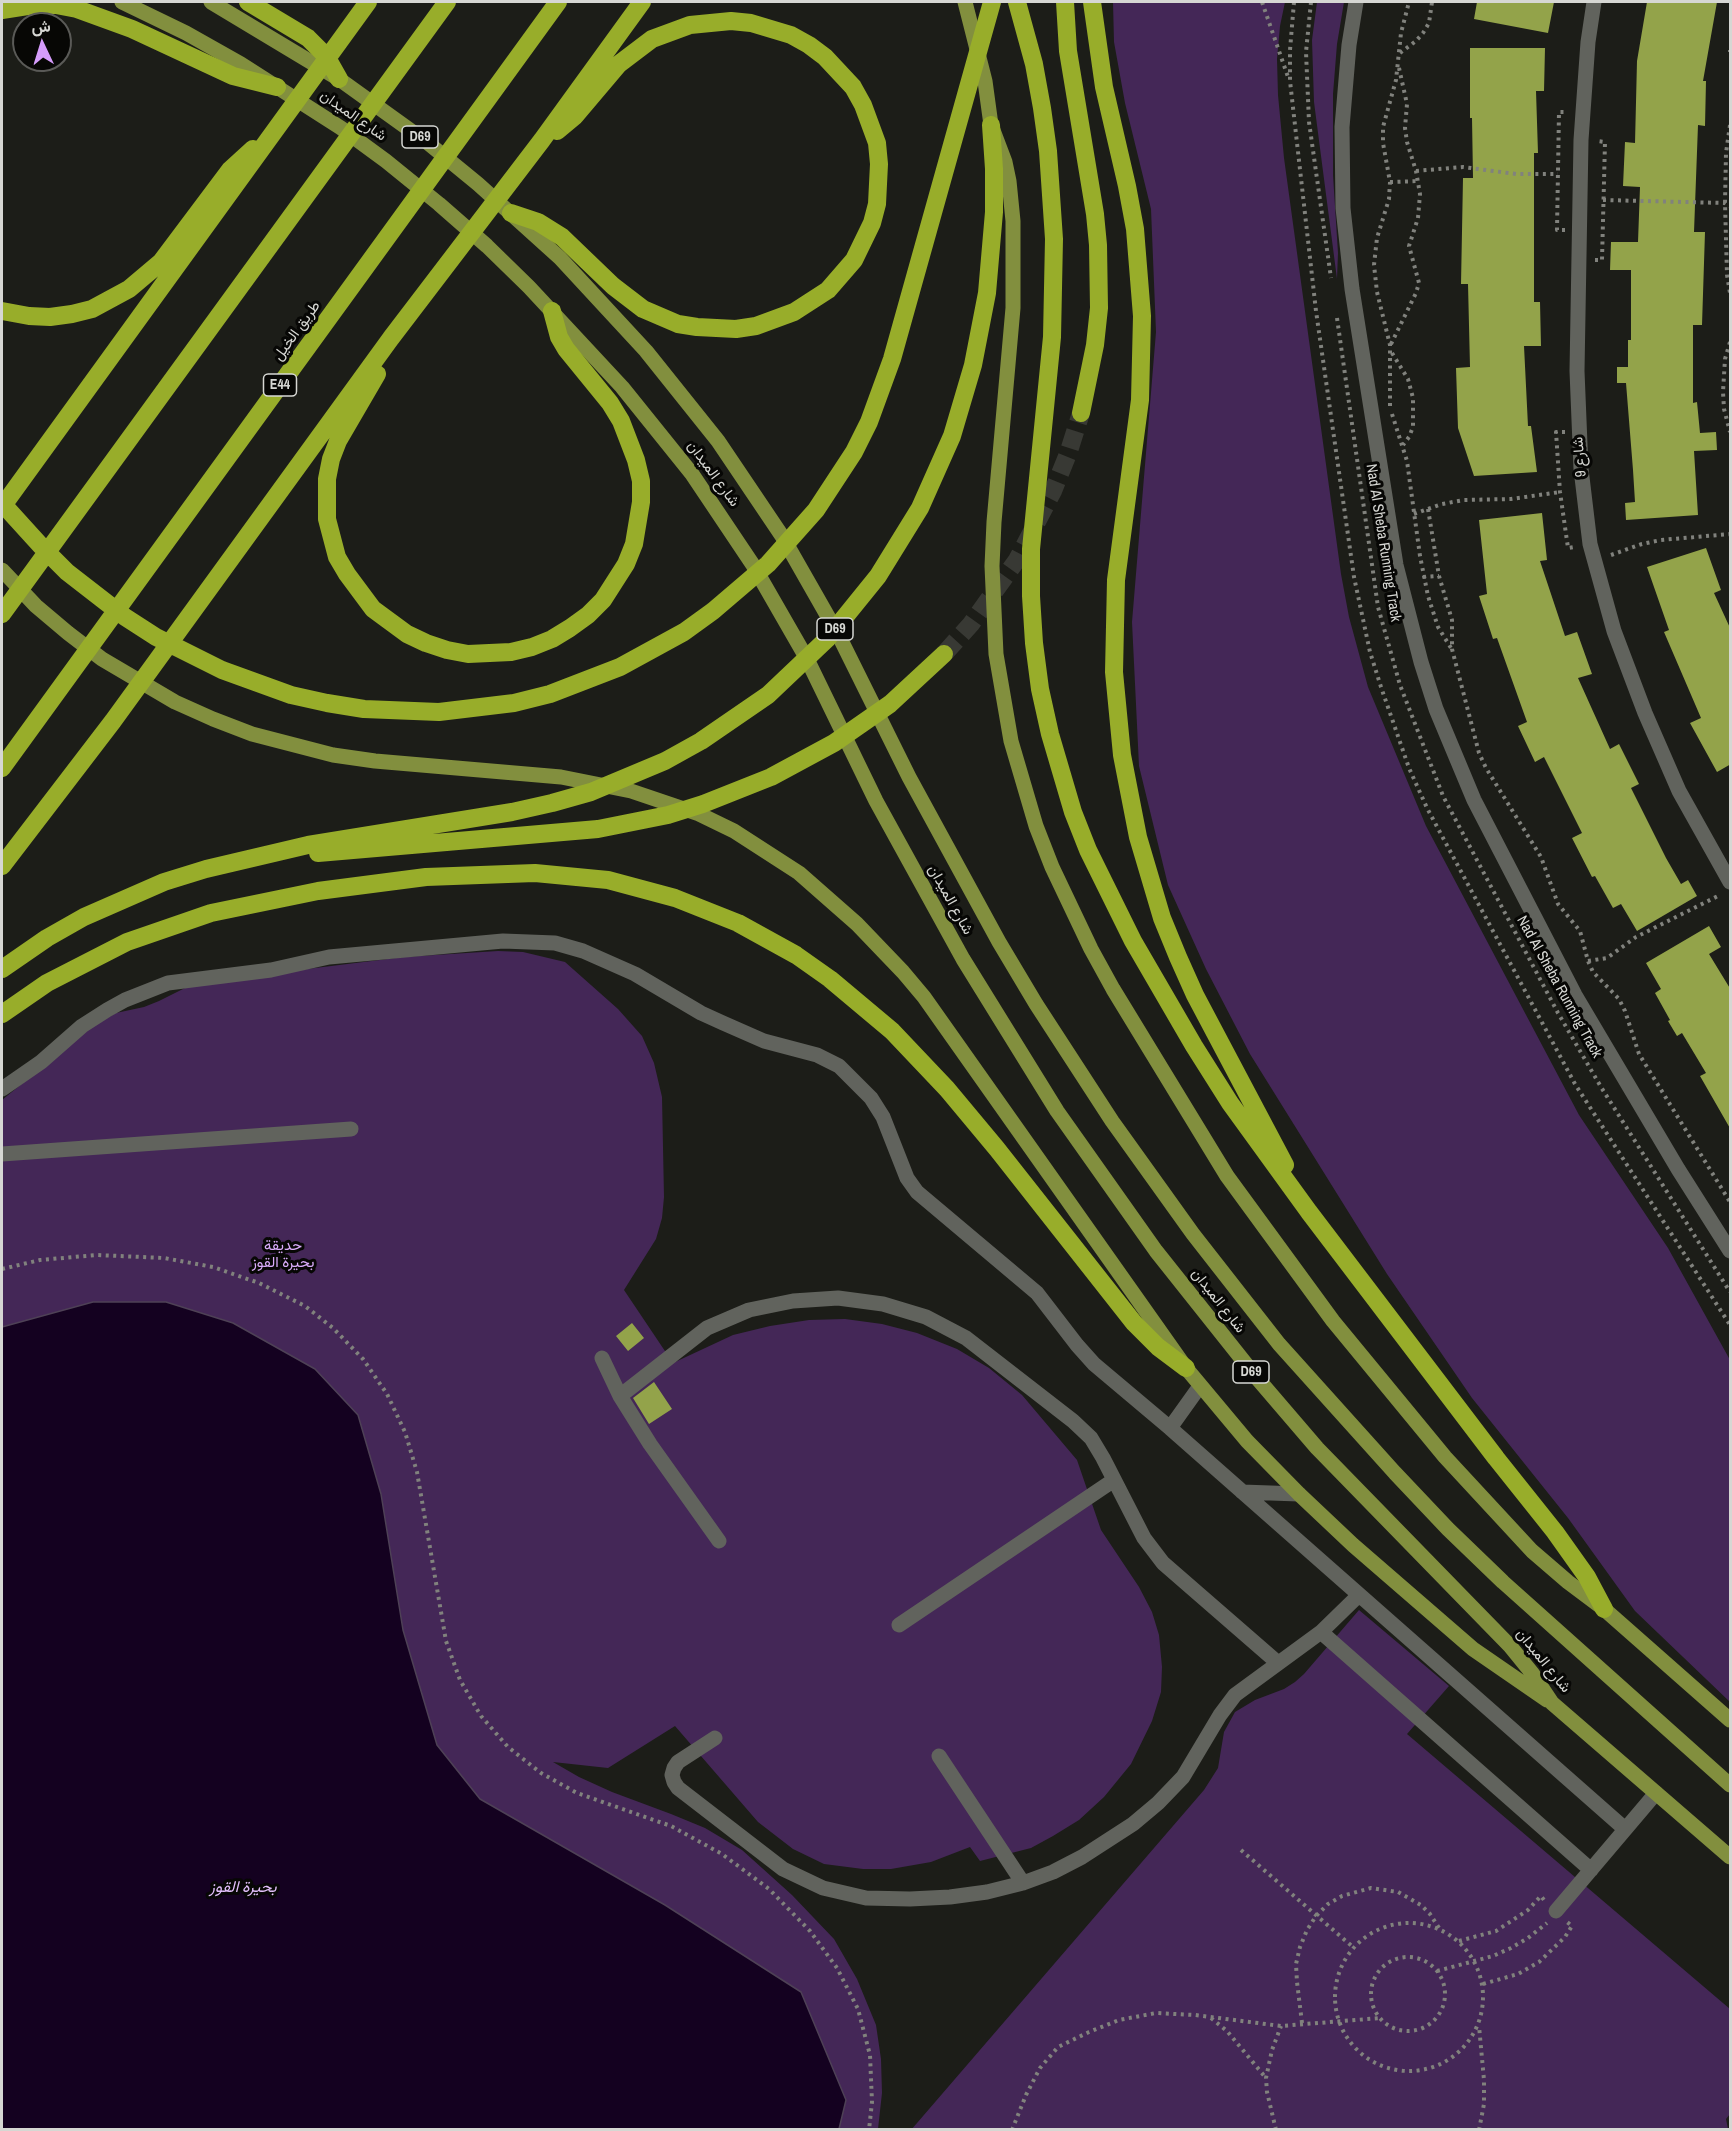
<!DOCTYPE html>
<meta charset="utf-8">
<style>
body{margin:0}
#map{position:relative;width:1732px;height:2131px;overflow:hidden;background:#1c1d18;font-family:"Archivo Narrow",Vazirmatn,sans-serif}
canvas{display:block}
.frame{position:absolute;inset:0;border:3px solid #d6d7d3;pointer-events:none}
.north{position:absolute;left:12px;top:12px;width:60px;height:60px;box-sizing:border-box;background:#070705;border:2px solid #5a5a57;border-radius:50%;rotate:356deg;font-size:16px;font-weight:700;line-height:24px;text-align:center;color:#d6d7d3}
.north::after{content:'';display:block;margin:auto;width:21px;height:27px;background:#d59cfb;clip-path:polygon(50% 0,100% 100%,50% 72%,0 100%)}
</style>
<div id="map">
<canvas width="1732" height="2131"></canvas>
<div class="frame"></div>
<div class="north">ش</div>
</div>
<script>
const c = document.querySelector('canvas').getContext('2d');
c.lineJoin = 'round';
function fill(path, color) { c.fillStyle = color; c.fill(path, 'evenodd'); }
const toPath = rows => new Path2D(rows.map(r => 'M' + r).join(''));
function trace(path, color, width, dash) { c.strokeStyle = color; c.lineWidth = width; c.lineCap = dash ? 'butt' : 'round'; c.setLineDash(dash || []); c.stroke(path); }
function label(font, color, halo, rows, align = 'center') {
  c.font = font + ' "Archivo Narrow",Vazirmatn,sans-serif'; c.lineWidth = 6; c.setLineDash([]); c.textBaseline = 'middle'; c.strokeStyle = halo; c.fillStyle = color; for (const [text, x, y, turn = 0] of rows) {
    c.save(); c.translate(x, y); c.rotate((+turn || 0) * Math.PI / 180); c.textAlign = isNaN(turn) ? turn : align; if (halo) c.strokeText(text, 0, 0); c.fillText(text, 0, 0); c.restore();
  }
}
const green = toPath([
 [1113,2,1285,2,1280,26,1277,59,1278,95,1284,158,1341,574,1349,617,1368,687,1426,826,1579,1115,1668,1248,1730,1360,1730,1702,1635,1611,1568,1518,1472,1398,1387,1274,1250,1054,1206,969,1168,885,1139,766,1132,622,1156,332,1151,209,1125,103,1114,42],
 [1317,2,1344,2,1337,44,1333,94,1333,175,1338,253,1337,279,1314,102,1312,40],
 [498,951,523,952,565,962,618,1009,642,1036,654,1063,662,1097,664,1197,662,1218,656,1239,624,1290,673,1363,733,1335,770,1326,809,1320,845,1319,882,1324,917,1333,957,1349,989,1368,1022,1395,1077,1460,1101,1530,1139,1587,1152,1612,1159,1635,1162,1667,1161,1692,1152,1721,1131,1764,1104,1797,1079,1820,1053,1836,1031,1848,980,1861,970,1847,931,1862,891,1869,863,1869,824,1864,793,1849,758,1822,675,1726,608,1768,553,1762,579,1777,612,1792,671,1814,705,1828,742,1850,792,1895,834,1939,857,1979,876,2025,881,2059,882,2093,878,2129,2,2130,2,1100,94,1025,116,1013,144,1007,159,1001,187,987,202,982,404,957],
 [1359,1610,1449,1686,1407,1734,1730,2009,1730,2114,1726,2119,1728,2129,911,2130,1204,1790,1218,1768,1224,1732,1235,1712,1255,1700,1284,1689,1295,1682,1304,1674]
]);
const water = toPath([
 [93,1302,166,1302,233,1323,315,1369,358,1415,381,1494,403,1630,437,1745,480,1799,665,1905,801,1992,846,2100,839,2129,2,2129,2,1327,93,1302]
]);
const building = toPath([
 [1477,2,1554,2,1548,33,1474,19],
 [1647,2,1717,2,1703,81,1706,81,1705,126,1698,125,1694,232,1705,232,1702,325,1693,325,1693,403,1697,402,1700,433,1716,432,1717,450,1694,451,1698,515,1626,520,1625,503,1635,502,1633,470,1626,383,1617,383,1617,367,1628,367,1628,340,1631,340,1631,270,1610,270,1611,242,1638,242,1640,187,1623,186,1625,142,1635,143,1637,61],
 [1470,48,1545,48,1544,91,1536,91,1538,153,1534,153,1534,302,1540,302,1541,346,1524,346,1528,426,1531,426,1537,472,1474,476,1458,428,1456,368,1470,367,1468,284,1461,284,1463,178,1473,178,1472,118,1470,118],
 [1542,513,1547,560,1540,561,1565,636,1577,632,1592,674,1578,678,1610,749,1619,744,1639,784,1631,788,1666,858,1681,884,1688,880,1697,896,1637,931,1621,904,1613,908,1595,876,1592,877,1572,838,1582,833,1544,757,1535,762,1518,726,1527,722,1497,638,1493,639,1479,596,1487,594,1479,520],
 [1706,548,1721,590,1714,593,1731,630,1731,764,1717,772,1690,723,1701,718,1664,632,1669,630,1647,567],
 [1709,926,1721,947,1709,954,1731,990,1731,1130,1700,1076,1706,1073,1682,1033,1677,1036,1668,1021,1670,1020,1655,993,1661,989,1646,963],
 [632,1323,644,1338,628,1351,616,1336],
 [654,1382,672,1409,649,1424,633,1398]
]);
const highwayTunnel = toPath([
 [944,654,971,624,1017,560,1053,491,1068,454,1081,413]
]);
const path = toPath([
 [1262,2,1288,77],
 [1294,2,1290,50,1290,81,1316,311,1354,577,1370,652,1381,687,1409,768,1427,808,1575,1084,1730,1325],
 [1311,2,1306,52,1309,122,1331,278],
 [1730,50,1730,52],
 [1400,53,1416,41,1423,33,1429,23,1432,2],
 [1730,125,1726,153,1725,203,1727,275,1730,293],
 [1416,171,1463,167,1516,174,1558,174],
 [1390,182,1419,181],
 [1603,200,1725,203,1730,206],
 [1565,230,1557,230,1559,112,1567,112],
 [1595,260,1602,260,1605,142,1597,141],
 [1337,318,1378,607,1400,685,1443,796,1558,1013,1601,1087,1730,1292],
 [1730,342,1725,359,1723,392,1724,409,1730,432],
 [1391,344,1416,293,1419,283,1409,246,1418,218,1420,194,1416,171,1407,142,1405,128,1407,104,1399,68],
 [1392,353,1408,379,1413,398,1413,427,1409,437,1403,445],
 [1390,406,1390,345,1377,292,1374,265,1377,238,1389,199,1390,182,1383,143,1383,127,1396,80,1401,33,1409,2],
 [1392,414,1407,461,1420,556,1428,596,1438,627,1451,648],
 [1565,432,1556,432,1560,492,1568,548,1574,547],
 [1428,509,1439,576,1452,620,1452,649,1479,753,1486,768,1541,857,1558,904,1580,931,1588,961,1593,972,1619,999,1625,1011,1639,1054,1730,1202],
 [1414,514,1442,504,1464,500,1511,499,1560,492],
 [1611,555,1642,544,1661,540,1730,534],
 [1423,577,1439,576],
 [1588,961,1607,958,1636,937,1720,895],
 [2,1269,40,1260,97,1255,164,1258,213,1267,259,1283,305,1306,333,1328,363,1359,387,1394,405,1432,417,1472,446,1641,460,1680,481,1716,508,1747,541,1773,577,1793,671,1826,722,1854,769,1889,810,1931,837,1968,858,2009,870,2055,872,2102,869,2130],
 [1241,1850,1354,1948],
 '1335 1997a74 74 0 1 1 148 0a74 74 0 1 1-148 0Z',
 [1459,1941,1496,1931,1528,1910,1541,1896,1544,1900],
 '1371 1994a37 37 0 1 1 74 0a37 37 0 1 1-74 0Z',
 [1437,1971,1493,1956,1511,1948,1528,1938,1547,1923],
 [1483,1984,1518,1974,1539,1962,1565,1937,1572,1926,1567,1922],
 [1211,2018,1227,2031,1266,2078],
 [1302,2023,1297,1982,1296,1964,1300,1947,1307,1930,1316,1916,1328,1904,1342,1896,1371,1888,1398,1892,1421,1905,1430,1914,1439,1928],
 [1012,2130,1026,2095,1040,2068,1058,2047,1089,2032,1119,2020,1156,2013,1195,2015,1281,2026,1380,2018],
 [1276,2130,1267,2092,1266,2078,1272,2050,1281,2026],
 [1479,2130,1484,2104,1484,2080,1479,2026]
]);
const minor = toPath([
 [1356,2,1349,45,1342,127,1343,208,1352,289,1396,565,1421,662,1436,709,1474,800,1575,995,1678,1169,1730,1251],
 [1594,2,1588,42,1581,140,1577,371,1581,469,1590,544,1614,631,1645,713,1679,791,1730,882],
 [2,1089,41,1062,82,1026,107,1010,125,1000,168,983,271,970,329,957,503,941,555,943,583,951,635,974,701,1013,723,1023,764,1041,817,1055,839,1066,871,1098,883,1117,907,1178,917,1192,1037,1293,1077,1345,1094,1364,1170,1428,1625,1829],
 [2,1154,351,1129],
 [602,1358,620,1396,650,1444,719,1541],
 [620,1396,707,1328,749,1310,793,1301,838,1298,883,1304,926,1317,966,1338,1073,1421,1091,1438,1103,1458,1144,1538,1163,1563,1278,1663],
 [1170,1428,1200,1386],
 [1242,1492,1299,1494],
 [899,1625,1114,1480],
 [1321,1632,1591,1870],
 [715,1738,678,1762,674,1768,672,1775,674,1782,678,1788,783,1869,823,1888,866,1898,910,1899,950,1897,987,1892,1023,1883,1053,1872,1082,1857,1133,1824,1158,1803,1183,1777,1220,1715,1235,1695,1321,1632,1359,1595],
 [939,1756,1023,1883],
 [1556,1911,1656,1793]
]);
const major = toPath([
 [122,2,186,33,241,64,341,128,386,161,439,204,487,246,529,287,622,387,692,474,753,565,807,659,876,801,963,959,1057,1111,1156,1251,1257,1378,1317,1448,1510,1646,1532,1673,1552,1703,1730,1857],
 [211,2,339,79,428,143,478,184,560,258,646,351,718,441,782,536,839,636,909,777,999,942,1036,1004,1112,1121,1193,1234,1279,1344,1395,1473,1448,1529,1503,1582,1730,1785],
 [965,2,985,81,991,125,1005,162,1009,181,1013,221,1013,308,994,522,992,566,996,654,1011,741,1036,826,1052,867,1091,949,1113,989,1227,1176,1333,1321,1445,1457,1532,1551,1568,1582,1604,1609,1730,1720],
 [2,570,36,606,68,633,102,659,175,702,213,719,252,734,333,755,375,761,561,777,631,791,699,814,734,831,799,873,857,924,903,972,924,997,1186,1368,1247,1441,1299,1494,1353,1545,1473,1649,1547,1700]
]);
const highway = toPath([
 [248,2,308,38,326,56,339,79],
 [1017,2,1034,64,1042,108,1048,151,1054,239,1052,337,1031,549,1031,596,1034,643,1040,689,1050,734,1073,812,1088,850,1133,941,1194,1046,1230,1103,1309,1212,1496,1458,1555,1532,1587,1577,1604,1609],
 [1065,2,1068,51,1095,214,1098,245,1099,308,1095,345,1081,413],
 [1092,2,1104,87,1127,186,1135,229,1142,316,1140,400,1116,580,1114,672,1122,755,1138,837,1162,918,1178,957,1195,995,1285,1165],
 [2,10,34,5,56,5,77,9,132,29,233,76,277,87],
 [511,213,538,222,562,237,613,286,643,309,678,324,697,327,736,329,756,326,794,312,828,290,854,260,872,223,877,204,879,164,877,143,863,105,853,87,825,57,809,45,791,35,751,23,731,21,690,25,652,39,619,64,575,116,557,131],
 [2,311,29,316,50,317,72,314,92,309,129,289,161,262,230,170,253,149],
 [377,374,338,441,331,459,327,479,327,519,337,557,347,574,373,609,407,634,426,643,447,650,468,654,511,652,532,647,552,639,570,628,588,615,603,600,626,564,634,544,641,502,641,481,636,460,621,421,610,403,566,349,559,337,552,311],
 [2,503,41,546,67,572,125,617,156,637,222,670,291,695,327,703,364,709,439,712,514,703,550,694,620,667,684,632,713,611,768,564,816,510,854,452,869,422,892,359,992,2],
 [2,507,368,2],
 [2,614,447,2],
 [2,768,558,2],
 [318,853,598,829,668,815,703,804,771,777,834,743,890,704,944,654],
 [2,866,113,721,391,338,542,140,642,2],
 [2,969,47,938,84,917,164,882,206,869,308,845,512,812,552,803,591,792,665,761,701,741,768,695,827,639,878,576,920,508,952,436,973,365,987,293,994,212,994,169,991,125],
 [2,1014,47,983,127,942,211,913,318,891,426,877,535,873,608,880,675,898,738,923,796,955,830,979,892,1031,947,1089,997,1149,1134,1323,1158,1347,1186,1368]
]);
const shields = [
 [420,137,36],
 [280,385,33],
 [835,629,36],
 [1251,1372,36]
];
const shieldNames = [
 ["D69",420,137],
 ["E44",280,385],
 ["D69",835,629],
 ["D69",1251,1372]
];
const streetNames = [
 ["شارع الميدان",353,116,35],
 ["طريق الخيل",297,331,-54],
 ["شارع 9",1580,457,-95],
 ["شارع الميدان",713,474,54],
 ["Nad Al Sheba Running Track",1383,543,81],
 ["شارع الميدان",950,900,61],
 ["Nad Al Sheba Running Track",1559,987,61],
 ["شارع الميدان",1218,1301,52],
 ["شارع الميدان",1543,1661,51]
];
const parkNames = [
 ["حديقة",283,1246],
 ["بحيرة القوز",283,1263]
];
const waterNames = [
 ["بحيرة القوز",243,1888]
];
fill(green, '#442757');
fill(water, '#140120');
trace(water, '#4e4156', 1.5);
fill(building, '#93a34a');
trace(highwayTunnel, '#383934', 18, [18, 9]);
trace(path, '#81827d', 4, [3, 4.5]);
trace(minor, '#61635d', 15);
trace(major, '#828f3e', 15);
trace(highway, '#98ad2a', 18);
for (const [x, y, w] of shields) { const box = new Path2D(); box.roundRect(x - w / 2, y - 11, w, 22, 4.5); c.fillStyle = '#070705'; c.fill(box); trace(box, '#d6d7d3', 1.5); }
label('bold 14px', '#d6d7d3', null, shieldNames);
label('15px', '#d6d7d3', '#070705', streetNames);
label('15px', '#daacfa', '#070705', parkNames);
label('italic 16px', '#e2bffa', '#070705', waterNames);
</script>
